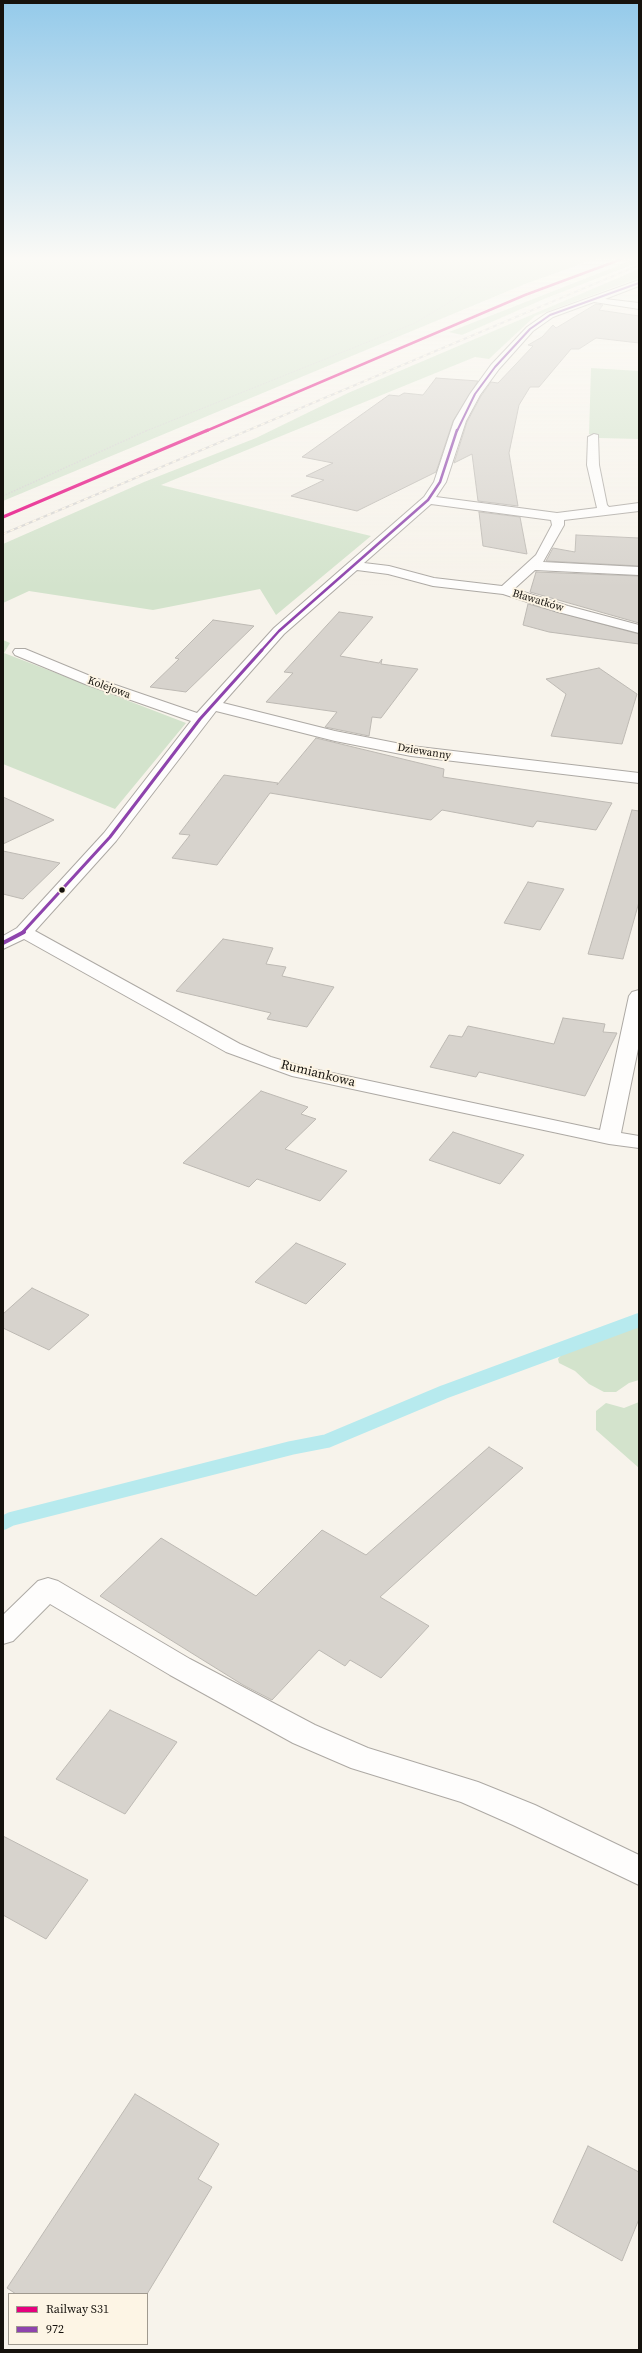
<!DOCTYPE html>
<meta charset="utf-8">
<style>
body{margin:0}
#map{position:relative;width:642px;height:2353px;overflow:hidden;background:#f7f3eb;font-family:"Source Serif 4",serif}
canvas{display:block}
.frame{position:absolute;inset:0;border:4px solid #15120d;pointer-events:none}
.legend{position:absolute;left:8px;top:2293px;width:140px;height:52px;box-sizing:border-box;background:#fdf5e5;border:1px solid #a09a8f;margin:0;padding:5px 7px;list-style:none;font-size:12px;color:#15120d}
.legend li{display:flex;align-items:center;gap:8px;height:20px}
.legend b{width:20px;border:1px solid #a09a8f}
</style>
<div id="map">
<canvas width="642" height="2353"></canvas>
<div class="frame"></div>
<ul class="legend">
<li><b style="height:5px;background:#e5007d"></b>Railway S31</li>
<li><b style="height:5px;background:#8e44ad"></b>972</li>
</ul>
</div>
<script>
const c = document.querySelector('canvas').getContext('2d');
c.lineJoin = 'round';
function fill(path, color) { c.fillStyle = color; c.fill(path, 'evenodd'); }
const toPath = rows => new Path2D(rows.map(r => 'M' + r).join(''));
function trace(path, color, width, dash) { c.strokeStyle = color; c.lineWidth = width; c.lineCap = dash ? 'butt' : 'round'; c.setLineDash(dash || []); c.stroke(path); }
function label(font, color, halo, rows, align = 'center') {
  c.font = font + ' "Source Serif 4",serif'; c.lineWidth = 4; c.setLineDash([]); c.textBaseline = 'middle'; c.strokeStyle = halo; c.fillStyle = color; for (const [text, x, y, turn = 0] of rows) {
    c.save(); c.translate(x, y); c.rotate((+turn || 0) * Math.PI / 180); c.textAlign = isNaN(turn) ? turn : align; if (halo) c.strokeText(text, 0, 0); c.fillText(text, 0, 0); c.restore();
  }
}
const green = toPath([
 [3,259,595,259,525,284,3,501],
 [635,259,639,259,639,262,544,299,462,335,449,332],
 [639,269,639,278,535,316,489,359,475,357,161,485,371,536,276,615,260,589,153,610,29,591,3,603,3,544,144,482,256,438,348,393],
 [591,368,639,371,639,439,599,438,589,434],
 [3,640,10,643,4,653,186,723,115,809,3,764],
 [639,1326,639,1380,629,1383,616,1392,604,1392,589,1384,575,1371,559,1363,558,1359,562,1354],
 [639,1402,639,1468,596,1430,596,1411,606,1403,624,1408]
]);
const stream = toPath([
 [3,1523,11,1519,291,1448,327,1441,444,1392,639,1320]
]);
const building = toPath([
 [596,304,603,305,599,310,639,316,639,343,596,338,579,349,571,349,539,387,530,387,519,405,509,453,518,506,478,501,472,454,454,463,467,422,481,396,491,382,498,383,533,346,528,345,542,337,553,325,556,328,596,304],
 [436,378,478,381,453,421,436,472,357,511,291,496,324,480,306,476,333,463,302,457,389,395,399,396,404,393,423,395,436,378],
 [479,512,520,517,527,554,483,546,479,512],
 [576,535,639,538,639,566,546,561,553,548,575,552,576,535],
 [536,572,639,576,639,623,530,592,536,572],
 [528,604,639,634,639,644,549,632,523,625,528,604],
 [339,612,373,617,340,656,379,663,382,659,381,664,418,669,381,718,372,717,369,736,325,727,337,712,266,702,293,673,284,672,339,612],
 [213,620,254,626,186,692,150,687,179,659,175,658,213,620],
 [599,668,637,694,622,744,551,736,566,694,546,679,599,668],
 [316,738,444,769,443,777,612,803,596,830,537,821,533,827,442,810,431,820,270,793,217,865,172,858,190,835,179,834,224,775,278,783,277,785,316,738],
 [3,797,54,820,3,844,3,797],
 [632,810,639,811,639,902,623,959,588,954,632,810],
 [3,851,60,863,23,899,3,894,3,851],
 [528,882,564,889,540,930,504,923,528,882],
 [223,939,273,948,266,964,286,967,282,976,334,987,307,1027,267,1019,271,1013,176,991,223,939],
 [563,1018,605,1024,603,1032,617,1033,585,1096,479,1072,476,1077,430,1067,449,1035,462,1037,468,1026,554,1044,563,1018],
 [261,1091,308,1107,301,1114,316,1119,285,1149,347,1171,320,1201,257,1179,249,1187,183,1163,261,1091],
 [453,1132,524,1155,500,1184,429,1160,453,1132],
 [296,1243,346,1264,306,1304,255,1282,296,1243],
 [32,1288,89,1315,49,1350,3,1328,3,1314,32,1288],
 [489,1447,523,1468,380,1597,429,1626,381,1678,350,1660,345,1666,319,1650,272,1700,243,1685,100,1596,161,1538,256,1596,322,1530,366,1555,489,1447],
 [110,1710,177,1742,125,1814,56,1779,110,1710],
 [3,1836,88,1880,46,1939,3,1915,3,1836],
 [135,2094,219,2144,198,2179,212,2187,147,2294,16,2294,7,2288,135,2094],
 [588,2146,639,2172,639,2219,622,2261,553,2222,588,2146]
]);
const pathFar1 = toPath([
 [465,287,504,287],
 [146,431,415,323,460,296,466,288,454,282,515,259]
]);
const path = toPath([
 [3,496,148,430]
]);
const minor = toPath([
 [639,280,639,286,605,299,639,303,639,309,594,302,553,317,533,331,499,369,480,395,466,421,446,482,436,497,557,513,597,508,587,465,588,437,594,434,598,435,599,465,607,505,609,507,639,503,639,511,564,520,564,525,543,562,639,567,639,575,535,570,514,589,568,606,639,625,639,633,558,612,503,594,433,586,388,574,357,570,284,634,223,703,335,731,411,746,639,773,639,783,411,756,335,741,216,711,116,841,35,931,240,1044,271,1057,304,1067,600,1130,629,996,632,992,639,990,639,1044,621,1133,639,1136,639,1148,609,1144,292,1076,226,1052,24,939,3,949,3,936,17,928,104,833,191,721,85,684,15,655,13,652,15,649,25,649,95,678,197,713,274,628,424,497,434,482,454,421,470,394,491,365,527,327,547,313,639,280],
 [431,504,551,520,552,525,536,555,502,586,434,578,389,566,364,563,431,504],
 [48,1578,58,1581,190,1659,315,1725,368,1748,478,1782,535,1805,639,1855,639,1885,513,1825,461,1802,351,1768,293,1743,170,1675,50,1604,13,1641,3,1644,3,1615,38,1581,48,1578]
]);
const rail = toPath([
 [3,534,639,265]
]);
const bus1Far3 = toPath([
 [457,431,475,394,495,367,530,329,550,315,639,283]
]);
const bus1Far2 = toPath([
 [261,651,279,631,428,500,440,482,457,430]
]);
const bus1Far1 = toPath([
 [22,933,110,837,200,719,262,650]
]);
const bus1 = toPath([
 [3,943,24,932]
]);
const rail1Far1 = toPath([
 [206,431,525,295,622,259]
]);
const rail1 = toPath([
 [3,517,208,430]
]);
const markers = [
 [62,890,3.5,"#15120d"]
];
const farStreetnames = [
 ["Bławatków",538,601,17],
 ["Kolejowa",109,688,20],
 ["Dziewanny",424,752,9]
];
const streetNames = [
 ["Rumiankowa",318,1074,14]
];
fill(green, '#d3e3cc');
trace(stream, '#b7eaee', 14);
fill(building, '#d7d3cd');
trace(building, '#bdb9b3', 1);
trace(minor, '#ada9a4', 2);
trace(pathFar1, '#d2d1ce', 1, [1.5, 1.5]);
trace(path, '#d2d1ce', 1.5, [1.5, 1.5]);
fill(minor, '#fefdfc');
trace(rail, '#d6d4d2', 2);
trace(rail, '#fdf5e5', 1.5, [4]);
trace(bus1Far3, '#8e44ad', 2);
trace(bus1Far2, '#8e44ad', 2.5);
trace(bus1Far1, '#8e44ad', 3);
trace(bus1, '#8e44ad', 4);
trace(rail1Far1, '#e5007d', 2.5);
trace(rail1, '#e5007d', 3);
const sky = c.createLinearGradient(0, 0, 0, 588);
sky.addColorStop(0, '#94caea');
sky.addColorStop(0.44, '#fbfaf6');
sky.addColorStop(1, '#fbfaf600');
c.fillStyle = sky;
c.fillRect(0, 0, 642, 588);
for (const [x, y, r, color] of markers) { const dot = new Path2D(); dot.arc(x, y, r, 0, 2 * Math.PI); c.fillStyle = color; c.fill(dot); trace(dot, '#fdf5e5', 1.5); }
label('11px', '#15120d', '#fdf5e5', farStreetnames);
label('13px', '#15120d', '#fdf5e5', streetNames);
</script>
